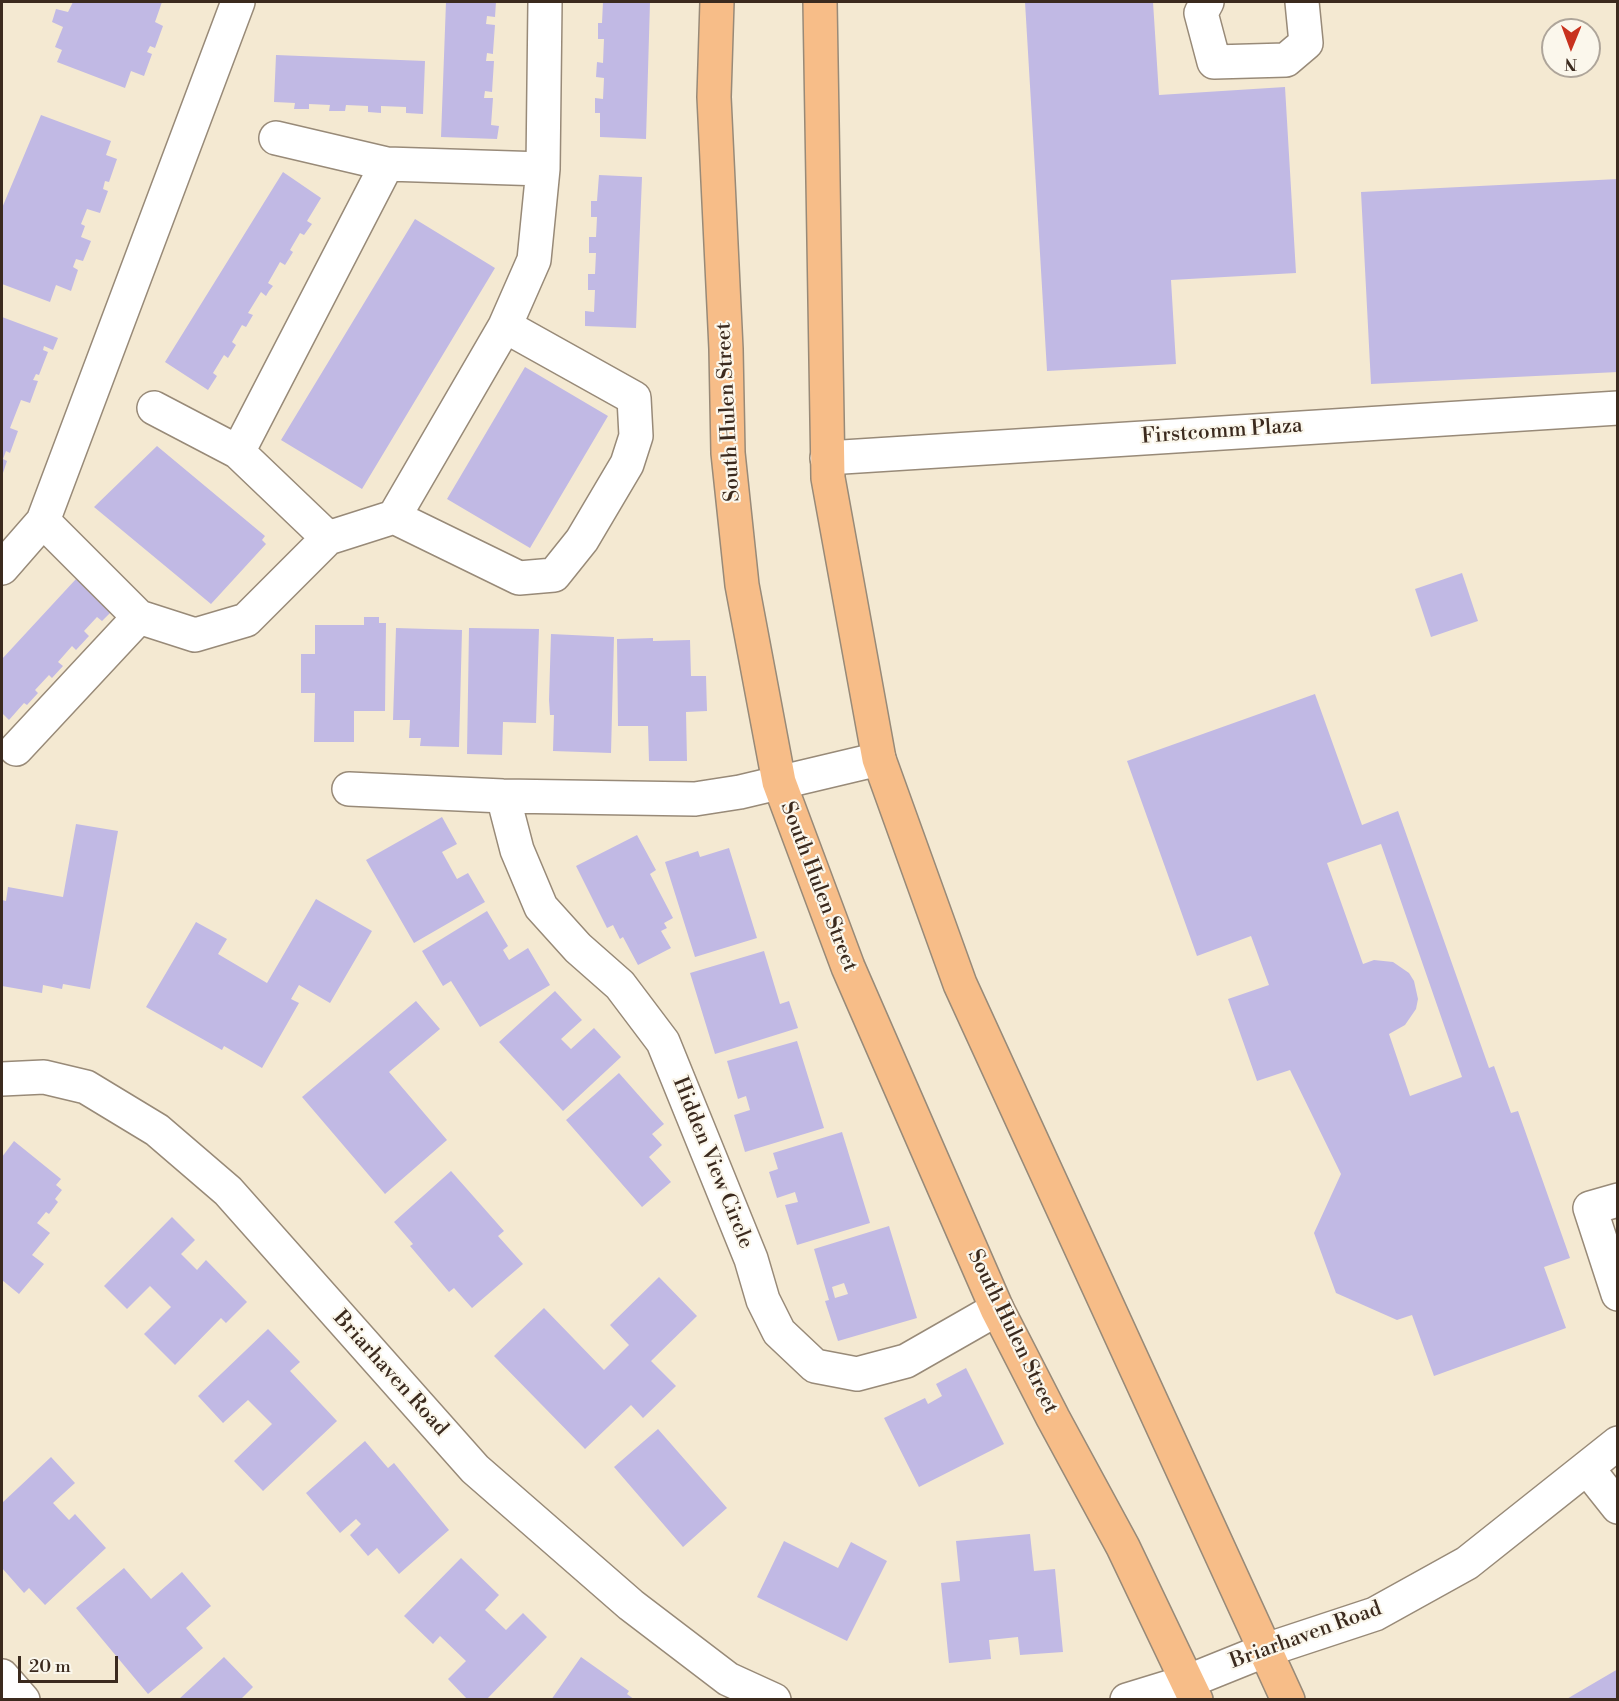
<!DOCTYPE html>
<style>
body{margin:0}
#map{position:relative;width:1619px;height:1701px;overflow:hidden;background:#f4e9d2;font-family:"Libre Bodoni",serif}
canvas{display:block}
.frame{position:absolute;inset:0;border:3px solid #3b2a1e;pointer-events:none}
.north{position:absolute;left:1541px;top:18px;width:60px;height:60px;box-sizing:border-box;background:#fbf7ec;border:2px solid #aea59a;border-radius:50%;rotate:181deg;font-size:16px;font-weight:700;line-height:24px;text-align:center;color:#3b2a1e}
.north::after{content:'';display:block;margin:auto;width:21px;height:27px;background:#c8321e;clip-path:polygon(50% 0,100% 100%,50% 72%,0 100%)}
.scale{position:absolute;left:18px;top:1656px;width:100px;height:27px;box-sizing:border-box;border:3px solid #3b2a1e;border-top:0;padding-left:8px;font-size:18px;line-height:21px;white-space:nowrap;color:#3b2a1e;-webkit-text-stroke:4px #fbf7ec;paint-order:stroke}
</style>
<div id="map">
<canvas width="1619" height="1701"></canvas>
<div class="frame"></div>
<div class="north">N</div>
<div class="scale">20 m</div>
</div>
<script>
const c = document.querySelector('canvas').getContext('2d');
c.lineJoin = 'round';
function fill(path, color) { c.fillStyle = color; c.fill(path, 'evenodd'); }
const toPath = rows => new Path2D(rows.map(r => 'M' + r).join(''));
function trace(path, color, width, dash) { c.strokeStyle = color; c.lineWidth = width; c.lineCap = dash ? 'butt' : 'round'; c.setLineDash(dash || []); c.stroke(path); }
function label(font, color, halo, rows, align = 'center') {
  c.font = font + ' "Libre Bodoni",serif'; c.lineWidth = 4.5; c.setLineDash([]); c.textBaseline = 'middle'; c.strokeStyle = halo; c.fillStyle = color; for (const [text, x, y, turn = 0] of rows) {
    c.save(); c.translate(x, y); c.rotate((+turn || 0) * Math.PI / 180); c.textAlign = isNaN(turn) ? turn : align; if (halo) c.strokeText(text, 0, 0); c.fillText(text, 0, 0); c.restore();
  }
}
const building = toPath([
 [73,2,162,2,155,22,163,26,155,48,150,46,147,52,152,54,144,76,131,71,125,88,57,62,62,50,55,47,63,27,52,22,56,9,68,12],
 [446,2,496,2,495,17,487,16,486,24,495,25,493,52,493,54,487,53,486,61,494,61,492,92,485,91,484,98,493,98,491,125,499,126,497,139,441,137],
 [603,2,650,2,646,139,600,137,600,113,595,113,595,98,603,99,604,78,596,77,597,62,603,63,604,39,598,39,598,23,602,23],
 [1025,2,1153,2,1159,95,1285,87,1296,273,1171,280,1176,364,1047,371],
 [276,55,425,61,423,114,406,113,406,107,381,106,381,113,368,112,368,106,346,105,345,111,329,111,330,105,309,104,309,109,294,109,295,103,274,102],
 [41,115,111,141,106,155,117,159,109,182,105,181,103,189,108,191,100,213,87,209,81,224,85,226,81,237,91,241,83,261,76,259,73,267,78,270,71,291,56,285,50,302,2,284,2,208],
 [283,172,321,198,307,221,312,224,304,235,300,233,290,250,293,252,285,265,280,262,268,283,273,286,269,291,266,296,261,292,248,313,253,315,246,327,242,325,232,342,236,345,228,358,224,355,213,373,217,376,208,390,165,362],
 [599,175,642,177,636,328,585,326,585,311,594,312,595,290,588,290,588,274,595,274,596,253,589,253,589,237,596,237,597,217,591,217,591,201,597,201],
 [1618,179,1618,372,1371,384,1361,192],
 [415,219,495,268,362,489,281,440],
 [2,317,58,338,53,350,44,346,43,350,48,352,39,375,36,374,33,380,38,381,30,403,21,400,10,428,18,431,10,453,6,451,3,459,7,461,2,476],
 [525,367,608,416,530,548,447,499],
 [157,446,265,536,262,540,266,544,211,604,94,507],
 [1462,573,1478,621,1431,637,1415,589],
 [76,579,113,610,102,621,97,617,84,631,89,636,76,650,72,646,58,662,63,666,52,678,49,675,35,690,38,693,27,705,24,703,9,720,2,713,2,659],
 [364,617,379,617,379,623,386,623,385,711,354,711,354,742,314,742,315,693,301,693,301,654,315,654,315,625,364,625],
 [396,628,462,630,459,747,420,746,421,738,409,738,410,720,393,720],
 [469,628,539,629,536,723,503,722,502,755,467,754],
 [551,634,614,637,611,753,553,751,554,715,550,715,549,700],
 [653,638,653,641,690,640,691,676,706,676,707,711,686,712,687,761,649,761,648,726,618,726,617,639],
 [1315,694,1362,825,1398,811,1489,1068,1494,1066,1511,1113,1518,1111,1570,1258,1544,1267,1566,1328,1434,1376,1412,1315,1397,1320,1336,1293,1314,1233,1341,1174,1290,1070,1257,1081,1228,999,1269,985,1251,936,1197,956,1127,761],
 [1381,844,1462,1077,1410,1096,1389,1034,1405,1025,1416,1009,1418,999,1414,981,1409,973,1393,962,1374,960,1363,964,1327,863],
 [442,817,457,844,442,852,457,879,468,873,485,902,414,943,366,860],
 [76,824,118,831,90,989,63,984,62,989,43,985,42,993,2,986,2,900,6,901,8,887,63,897],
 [637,835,656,870,650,874,673,918,664,923,667,928,661,931,671,948,638,965,623,937,620,939,613,925,607,928,576,866],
 [729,848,757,938,695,957,665,862,698,851,700,857],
 [316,899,372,931,330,1003,299,985,291,999,299,1003,262,1068,224,1046,222,1050,146,1007,196,922,227,939,218,954,267,983],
 [487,911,508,946,503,950,509,960,528,948,550,985,480,1027,451,981,443,986,422,951],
 [764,951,780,1004,789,1001,798,1028,715,1054,690,973],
 [555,991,582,1020,561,1039,571,1049,594,1028,621,1057,563,1111,499,1042],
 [416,1001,440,1029,389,1072,447,1140,385,1194,302,1097],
 [797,1041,824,1128,745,1152,734,1115,750,1110,746,1096,738,1099,727,1061],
 [619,1073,664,1124,652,1134,662,1145,649,1157,671,1182,642,1207,566,1120],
 [842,1132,870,1223,797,1245,785,1205,798,1202,795,1192,777,1198,769,1172,778,1169,773,1153],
 [14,1141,61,1179,56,1185,62,1190,55,1199,58,1202,49,1214,46,1212,37,1223,50,1233,32,1255,44,1264,19,1294,2,1280,2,1157],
 [451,1171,504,1231,498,1236,523,1264,472,1308,454,1288,449,1292,410,1246,413,1244,394,1222],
 [172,1217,195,1240,181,1254,197,1270,206,1260,247,1302,226,1323,221,1318,175,1365,144,1334,171,1307,150,1286,127,1309,104,1286],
 [889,1226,917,1318,838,1341,825,1301,829,1300,814,1249],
 [844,1283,848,1294,835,1298,832,1287],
 [659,1277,697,1316,651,1361,676,1386,643,1418,631,1405,585,1449,494,1356,544,1308,604,1370,629,1345,610,1325],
 [268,1329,300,1362,290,1371,337,1421,263,1491,234,1461,272,1424,248,1400,223,1423,198,1396],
 [966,1368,1004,1444,919,1487,884,1418,925,1398,928,1404,942,1396,936,1384],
 [658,1429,727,1508,683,1547,614,1467],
 [365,1441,388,1468,394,1463,449,1530,399,1574,377,1548,368,1556,350,1535,361,1524,356,1519,340,1533,306,1493],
 [51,1457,75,1483,53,1503,69,1520,75,1514,106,1548,45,1605,29,1588,24,1593,2,1568,2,1503],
 [1030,1534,1034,1571,1055,1569,1063,1652,1020,1655,1018,1637,989,1640,991,1659,949,1663,941,1583,960,1581,956,1541],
 [784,1541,838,1568,851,1542,887,1561,847,1641,757,1597],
 [461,1558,499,1595,485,1610,506,1630,523,1613,547,1637,486,1700,468,1700,448,1679,466,1661,440,1636,433,1644,404,1616],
 [124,1568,151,1599,182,1572,211,1606,186,1628,203,1648,148,1694,76,1608],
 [224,1657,253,1687,240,1700,178,1700],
 [581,1657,629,1691,627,1694,635,1700,551,1700],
 [1618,1669,1618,1700,1565,1700]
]);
const minor = toPath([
 [1207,2,1201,13,1214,62,1286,60,1306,43,1302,2],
 [276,138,387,164,543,169],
 [154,408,238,452],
 [827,458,1618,408],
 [394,517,505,326,534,260,543,169,545,2],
 [43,521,139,617,195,635,246,620,328,538,394,517,519,578,554,575,582,540,627,464,636,436,634,398,505,326],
 [328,538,238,452,387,164],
 [2,568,43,521,238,2],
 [16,749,139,617],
 [349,789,503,796,695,799,740,792,879,759],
 [503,796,517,850,541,907,578,948,620,985,663,1042,751,1259,763,1300,779,1332,815,1366,857,1374,906,1361,997,1309],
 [2,1079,44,1077,86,1087,157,1130,228,1191,475,1469,631,1605,728,1679,774,1700],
 [1618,1200,1590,1208,1618,1294],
 [1587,1468,1618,1507],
 [2,1676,23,1700],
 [1127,1700,1189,1681,1266,1650,1375,1614,1467,1563,1618,1443]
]);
const major = toPath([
 [717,2,714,97,726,349,728,453,742,585,779,782,848,967,997,1309,1053,1418,1123,1547,1196,1700],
 [820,2,828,478,879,759,960,984,1288,1700]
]);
const streetNames = [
 ["South Hulen Street",729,412,-93],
 ["Firstcomm Plaza",1222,432,-4],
 ["South Hulen Street",818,887,69],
 ["Hidden View Circle",712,1163,68],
 ["South Hulen Street",1012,1332,64],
 ["Briarhaven Road",390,1374,48],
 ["Briarhaven Road",1306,1636,-20]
];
fill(building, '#c1b9e4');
trace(minor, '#988a78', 36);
trace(major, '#988a78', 36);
trace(minor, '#fff', 33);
trace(major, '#f7bd88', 33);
label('21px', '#3b2a1e', '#fbf7ec', streetNames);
</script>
